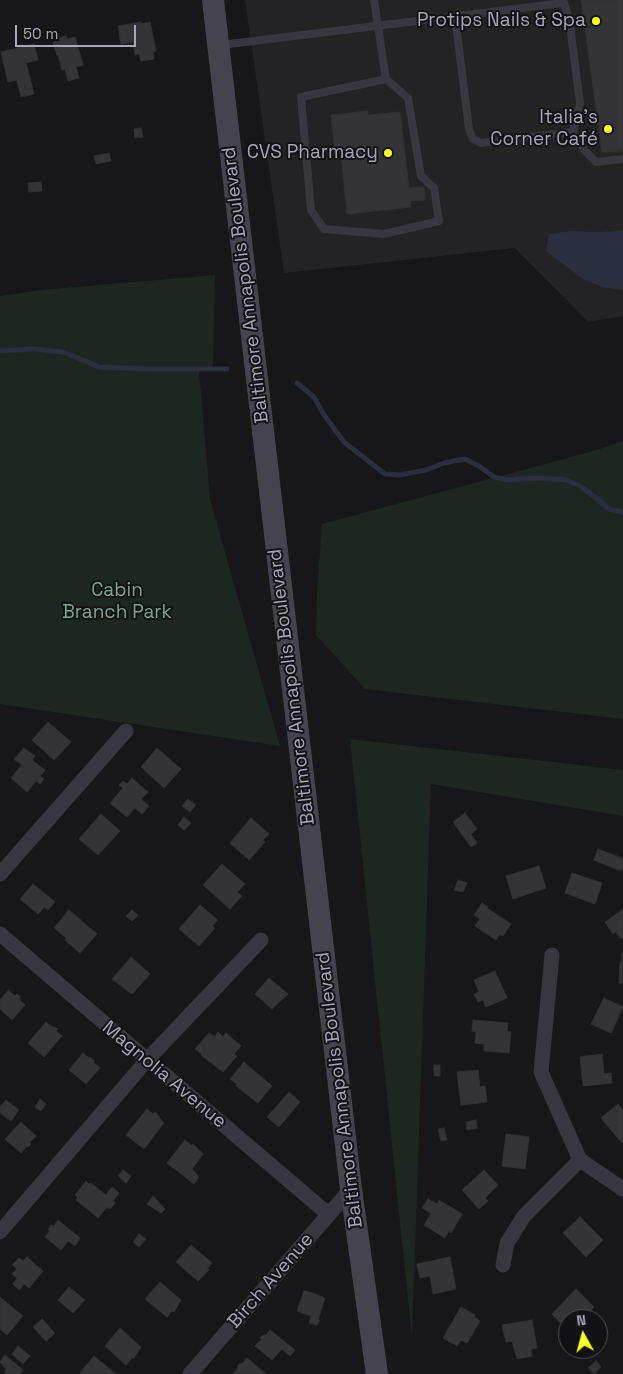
<!DOCTYPE html>
<meta charset="utf-8">
<style>
body{margin:0}
#map{position:relative;width:623px;height:1374px;overflow:hidden;background:#171618;font-family:"Space Grotesk",sans-serif}
canvas{display:block}
.north{position:absolute;left:558px;top:1309px;width:50px;height:50px;box-sizing:border-box;background:#121113;border:1px solid #4e4d56;border-radius:50%;rotate:353deg;font-size:14px;font-weight:700;line-height:20px;text-align:center;color:#a7a6ba}
.north::after{content:'';display:block;margin:auto;width:18px;height:22px;background:#fcff27;clip-path:polygon(50% 0,100% 100%,50% 72%,0 100%)}
.scale{position:absolute;left:15px;top:25px;width:121px;height:22px;box-sizing:border-box;border:2px solid #a7a6ba;border-top:0;padding-left:6px;font-size:15px;line-height:18px;white-space:nowrap;color:#a7a6ba;-webkit-text-stroke:4px #121113;paint-order:stroke}
</style>
<div id="map">
<canvas width="623" height="1374"></canvas>
<div class="north">N</div>
<div class="scale">50 m</div>
</div>
<script>
const c = document.querySelector('canvas').getContext('2d');
c.lineJoin = 'round';
function fill(path, color) { c.fillStyle = color; c.fill(path, 'evenodd'); }
const toPath = rows => new Path2D(rows.map(r => 'M' + r).join(''));
function trace(path, color, width, dash) { c.strokeStyle = color; c.lineWidth = width; c.lineCap = dash ? 'butt' : 'round'; c.setLineDash(dash || []); c.stroke(path); }
function label(font, color, halo, rows, align = 'center') {
  c.font = font + ' "Space Grotesk",sans-serif'; c.lineWidth = 4; c.setLineDash([]); c.textBaseline = 'middle'; c.strokeStyle = halo; c.fillStyle = color; for (const [text, x, y, turn = 0] of rows) {
    c.save(); c.translate(x, y); c.rotate((+turn || 0) * Math.PI / 180); c.textAlign = isNaN(turn) ? turn : align; if (halo) c.strokeText(text, 0, 0); c.fillText(text, 0, 0); c.restore();
  }
}
const built = toPath([
 [245,0,623,0,623,316,588,322,515,248,284,273]
]);
const green = toPath([
 [215,275,213,369,199,371,210,499,280,746,0,704,0,296,41,290],
 [623,441,623,719,365,689,316,635,317,594,322,524,597,450],
 [350,739,623,770,623,816,431,784,412,1338]
]);
const water = toPath([
 [623,230,623,290,602,287,583,279,546,251,549,234,571,231,601,232]
]);
const stream = toPath([
 [0,351,33,349,63,352,99,367,149,369,227,369],
 [297,383,314,397,324,415,344,442,385,474,400,475,426,470,444,463,465,459,479,466,494,477,508,480,536,478,566,480,581,486,609,509,623,512]
]);
const building = toPath([
 [581,0,623,0,623,151,620,152,619,148,618,149,618,152,602,152,581,0],
 [141,22,141,24,150,22,156,51,153,52,154,59,141,61,139,54,135,55,133,42,121,44,118,26,141,22],
 [66,36,67,39,75,37,83,65,76,67,79,78,68,81,65,69,62,70,58,55,57,55,53,43,57,39,66,36],
 [34,44,38,60,26,63,34,94,21,97,17,80,8,82,1,52,34,44],
 [368,111,368,115,400,112,409,188,424,187,425,200,410,201,411,207,347,214,341,153,335,154,331,115,368,111],
 [141,128,143,137,135,138,134,129,141,128],
 [109,153,111,161,96,164,94,156,109,153],
 [41,182,42,191,29,192,28,183,41,182],
 [48,722,71,742,54,760,32,740,48,722],
 [24,748,35,756,32,760,45,770,40,776,44,779,40,784,36,781,27,792,11,778,22,765,14,759,24,748],
 [157,748,181,769,164,788,141,767,157,748],
 [132,778,148,792,141,799,149,806,142,814,135,808,127,817,110,803,123,788,119,785,123,781,127,784,132,778],
 [188,799,196,805,190,812,182,806,188,799],
 [465,813,477,829,471,834,477,843,471,847,453,822,465,813],
 [101,814,120,831,98,855,79,839,101,814],
 [184,817,191,823,184,830,178,825,184,817],
 [251,818,269,834,263,840,265,842,249,860,230,843,251,818],
 [598,849,622,858,623,867,621,871,594,860,598,849],
 [222,864,245,884,237,892,242,896,230,909,203,885,222,864],
 [539,866,546,888,513,899,506,876,539,866],
 [572,873,602,883,595,904,565,893,572,873],
 [458,880,467,883,463,892,454,890,458,880],
 [33,884,55,902,48,910,44,907,38,914,20,899,33,884],
 [482,903,488,907,487,908,511,924,503,936,500,934,496,940,475,926,480,919,474,915,482,903],
 [200,905,218,920,212,926,215,928,199,946,179,929,200,905],
 [623,909,623,937,621,939,616,932,613,934,605,922,623,909],
 [69,910,97,934,80,953,65,940,66,938,54,928,69,910],
 [132,910,138,915,132,921,126,916,132,910],
 [622,953,623,983,619,983,620,962,622,962,622,953],
 [131,957,150,974,132,994,112,979,131,957],
 [495,971,507,998,486,1007,483,1000,478,1002,474,994,479,992,474,980,495,971],
 [269,978,288,994,272,1009,255,994,269,978],
 [8,990,15,996,17,994,20,997,19,999,25,1005,12,1020,0,1009,0,1000,8,990],
 [604,998,623,1007,611,1033,591,1024,604,998],
 [473,1020,508,1023,507,1031,511,1032,509,1053,484,1051,484,1044,475,1043,476,1032,472,1031,473,1020],
 [46,1022,52,1027,54,1027,58,1029,56,1031,62,1036,44,1057,28,1043,46,1022],
 [218,1032,223,1037,226,1033,241,1046,234,1054,237,1056,223,1072,201,1055,202,1054,195,1049,209,1033,215,1037,218,1032],
 [83,1053,89,1058,90,1057,95,1061,93,1062,100,1068,86,1084,69,1070,83,1053],
 [602,1054,604,1074,611,1073,612,1083,583,1086,580,1057,602,1054],
 [244,1062,272,1086,258,1103,236,1086,237,1084,230,1079,244,1062],
 [434,1065,440,1065,440,1076,434,1076,434,1065],
 [478,1070,480,1087,485,1086,487,1102,461,1105,457,1072,478,1070],
 [289,1092,300,1102,279,1127,267,1117,289,1092],
 [40,1099,46,1104,41,1111,35,1107,40,1099],
 [6,1100,19,1110,11,1121,0,1113,0,1107,6,1100],
 [618,1104,623,1110,623,1141,622,1143,601,1118,618,1104],
 [147,1109,153,1114,155,1112,164,1123,144,1149,126,1135,147,1109],
 [476,1120,477,1128,467,1130,466,1122,476,1120],
 [21,1122,36,1136,30,1142,31,1144,28,1147,27,1146,21,1153,5,1139,21,1122],
 [444,1128,447,1140,441,1141,438,1129,444,1128],
 [506,1134,529,1137,525,1169,502,1166,506,1134],
 [185,1140,192,1146,193,1144,203,1154,192,1169,199,1177,194,1184,167,1163,185,1140],
 [123,1170,131,1176,126,1183,118,1176,123,1170],
 [484,1170,498,1185,485,1198,488,1201,479,1209,462,1190,484,1170],
 [86,1181,89,1184,91,1183,106,1195,112,1187,119,1193,113,1201,115,1203,110,1209,107,1207,98,1218,76,1200,78,1197,75,1195,86,1181],
 [153,1196,165,1209,161,1213,147,1204,153,1196],
 [428,1199,437,1204,439,1200,462,1214,451,1233,449,1231,445,1238,424,1225,431,1213,422,1208,428,1199],
 [580,1217,603,1240,586,1257,563,1233,580,1217],
 [58,1220,80,1238,75,1246,68,1241,61,1250,45,1237,50,1231,48,1230,51,1225,54,1226,58,1220],
 [139,1234,146,1239,139,1247,133,1242,139,1234],
 [191,1245,212,1263,207,1269,209,1270,198,1281,176,1262,191,1245],
 [27,1257,43,1271,29,1288,24,1284,19,1290,13,1284,17,1278,12,1274,17,1269,12,1265,19,1258,23,1261,27,1257],
 [450,1257,456,1289,433,1294,430,1276,420,1278,417,1264,450,1257],
 [160,1282,181,1300,174,1312,172,1311,167,1317,145,1299,160,1282],
 [69,1287,85,1300,73,1313,58,1300,69,1287],
 [576,1289,594,1307,582,1319,568,1319,568,1331,552,1314,576,1289],
 [304,1291,313,1293,325,1298,318,1320,320,1320,317,1325,309,1323,311,1316,297,1311,304,1291],
 [0,1297,23,1316,7,1335,0,1329,0,1297],
 [461,1307,475,1315,474,1317,480,1321,467,1343,461,1340,457,1346,443,1338,461,1307],
 [42,1319,55,1333,46,1341,33,1327,42,1319],
 [532,1320,537,1348,531,1349,532,1356,517,1359,512,1341,506,1342,502,1325,532,1320],
 [120,1328,141,1347,134,1358,132,1358,126,1365,105,1346,120,1328],
 [270,1330,295,1350,290,1356,282,1349,272,1360,255,1346,262,1339,260,1338,263,1335,265,1336,270,1330],
 [18,1346,30,1356,23,1364,12,1354,18,1346],
 [5,1355,23,1370,20,1374,6,1374,4,1372,6,1369,0,1362,5,1355],
 [94,1356,116,1374,81,1374,80,1373,94,1356],
 [247,1358,266,1374,233,1374,238,1368,237,1367,239,1364,242,1364,247,1358],
 [596,1361,601,1367,594,1374,588,1368,596,1361]
]);
const lane = toPath([
 [374,0,386,79,408,98,421,176,434,188,439,221,384,234,324,229,311,210,301,97,386,79],
 [563,0,569,18,580,103,573,132],
 [455,16,469,129,473,139,481,143,573,132,585,151,596,162,623,159],
 [221,45,563,3]
]);
const street = toPath([
 [0,874,126,731],
 [0,934,328,1214],
 [552,955,541,1072,580,1160,623,1189],
 [0,1232,147,1060,261,940],
 [503,1265,507,1243,524,1216,580,1160],
 [190,1374,351,1189]
]);
const secondary = toPath([
 [213,0,351,1189,377,1374]
]);
const markers = [
 [596,21,5,"#fcff27"],
 [608,129,5,"#fcff27"],
 [388,153,5,"#fcff27"]
];
const poiNames = [
 ["Protips Nails & Spa",586,21],
 ["Italia's",598,118],
 ["Corner Café",598,140],
 ["CVS Pharmacy",378,153]
];
const streetNames = [
 ["Baltimore Annapolis Boulevard",246,285,-97],
 ["Baltimore Annapolis Boulevard",292,687,-97],
 ["Magnolia Avenue",164,1075,40],
 ["Baltimore Annapolis Boulevard",340,1090,-97],
 ["Birch Avenue",271,1281,-49]
];
const parkNames = [
 ["Cabin",117,591],
 ["Branch Park",117,613]
];
fill(built, '#232225');
fill(green, '#1d2721');
fill(water, '#2a2e3e');
trace(stream, '#2a2e3e', 5);
fill(building, '#343337');
trace(building, '#313034', 1);
trace(lane, '#38363e', 8);
trace(street, '#38363e', 15);
trace(secondary, '#45444e', 22);
for (const [x, y, r, color] of markers) { const dot = new Path2D(); dot.arc(x, y, r, 0, 2 * Math.PI); c.fillStyle = color; c.fill(dot); trace(dot, '#121113', 2); }
label('19px', '#a7a6ba', '#121113', poiNames, 'right');
label('19px', '#a7a6ba', '#121113', streetNames);
label('19px', '#7ba78d', '#121113', parkNames);
</script>
